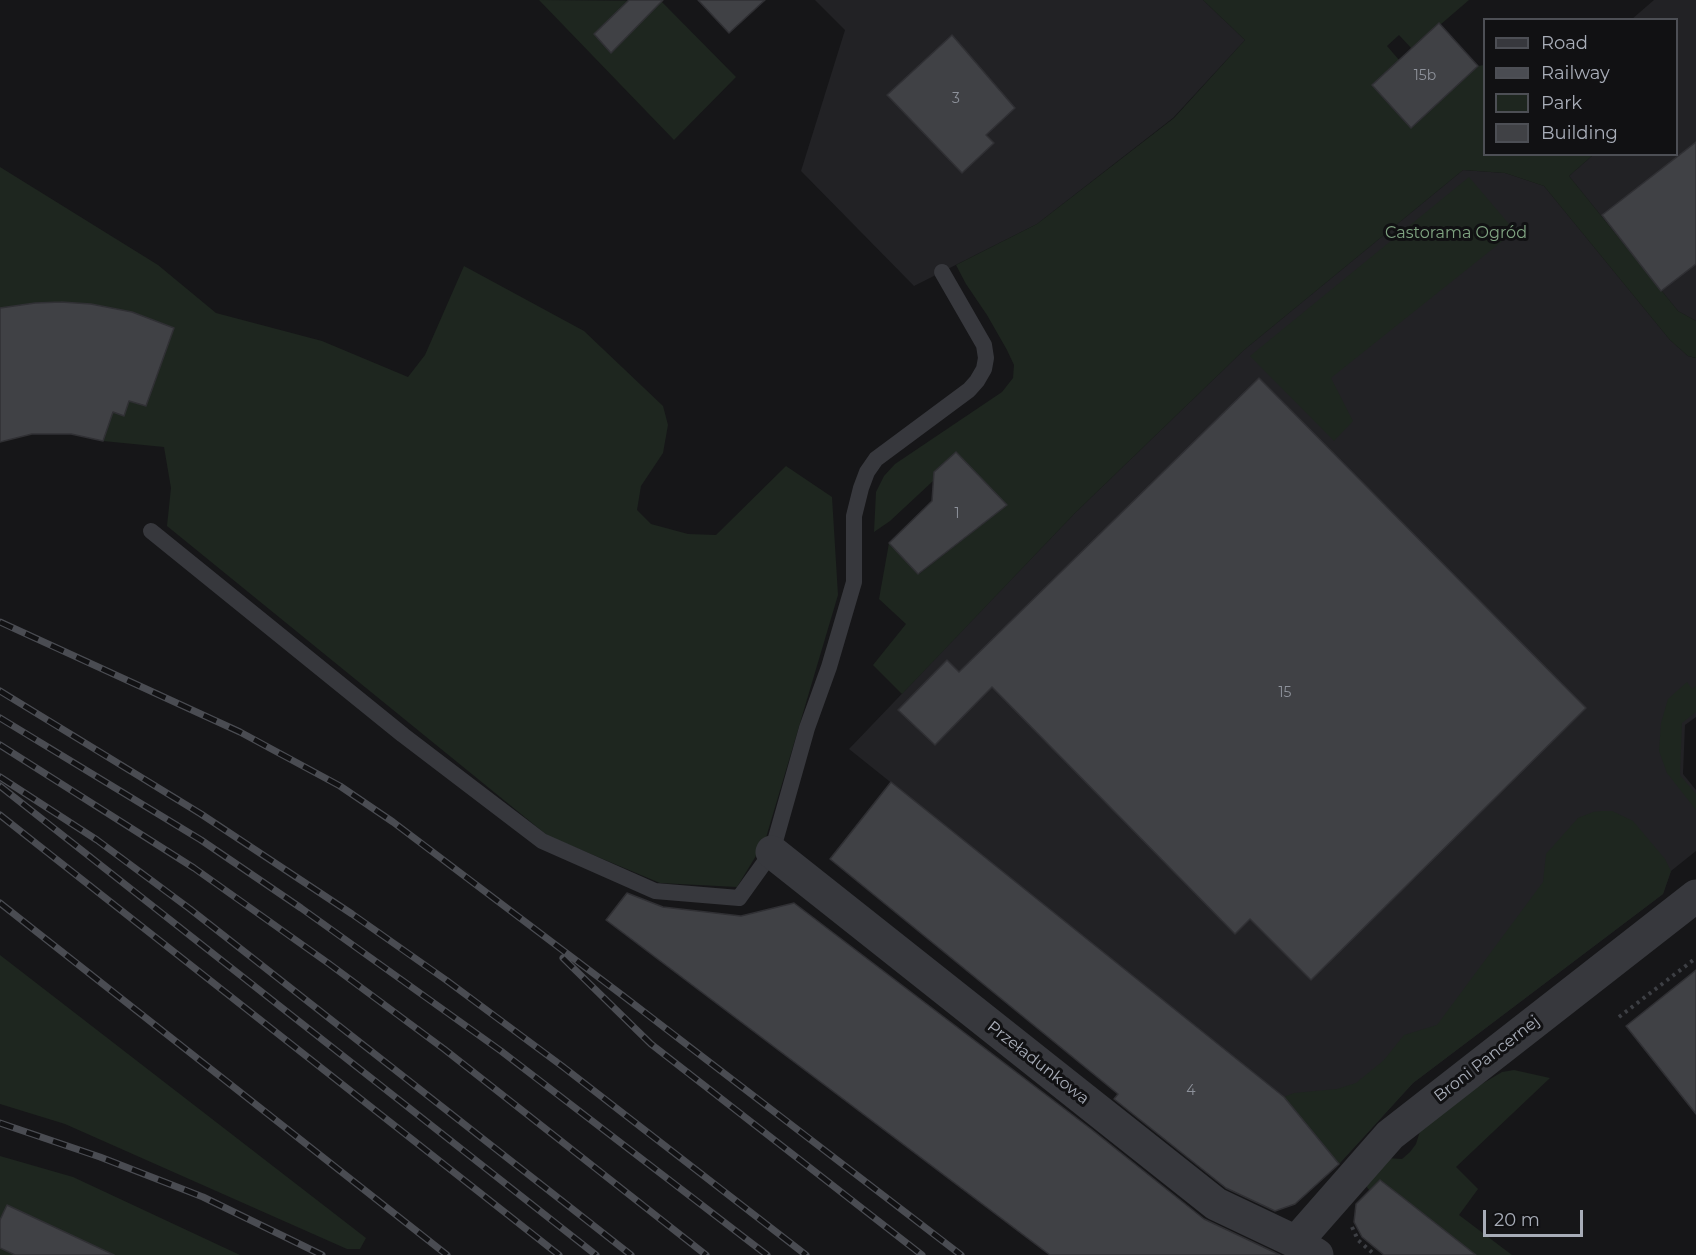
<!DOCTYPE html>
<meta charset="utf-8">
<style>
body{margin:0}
#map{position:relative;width:1696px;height:1255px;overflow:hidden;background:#161618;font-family:Montserrat,sans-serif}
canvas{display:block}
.legend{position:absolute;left:1483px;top:18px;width:195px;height:138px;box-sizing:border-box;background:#111113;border:2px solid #4d4f55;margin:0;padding:8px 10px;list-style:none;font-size:18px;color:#a8adb8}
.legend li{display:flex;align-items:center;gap:12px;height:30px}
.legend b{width:30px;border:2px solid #4d4f55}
.scale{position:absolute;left:1483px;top:1210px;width:100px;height:27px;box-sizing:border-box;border:3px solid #a8adb8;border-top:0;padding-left:8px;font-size:18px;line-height:21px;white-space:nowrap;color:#a8adb8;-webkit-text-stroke:4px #111113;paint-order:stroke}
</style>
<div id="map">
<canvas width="1696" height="1255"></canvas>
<ul class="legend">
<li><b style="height:8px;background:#37383d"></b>Road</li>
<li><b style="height:8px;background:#4a4c52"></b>Railway</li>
<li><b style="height:16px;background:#1e261f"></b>Park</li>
<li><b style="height:16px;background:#404145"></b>Building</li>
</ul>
<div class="scale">20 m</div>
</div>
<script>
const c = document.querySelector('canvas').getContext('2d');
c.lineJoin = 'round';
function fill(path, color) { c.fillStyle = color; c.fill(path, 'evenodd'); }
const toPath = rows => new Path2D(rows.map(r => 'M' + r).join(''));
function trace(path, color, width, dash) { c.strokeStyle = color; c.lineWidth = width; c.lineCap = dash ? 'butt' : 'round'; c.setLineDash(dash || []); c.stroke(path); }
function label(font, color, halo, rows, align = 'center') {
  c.font = font + ' Montserrat,sans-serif'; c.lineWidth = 6; c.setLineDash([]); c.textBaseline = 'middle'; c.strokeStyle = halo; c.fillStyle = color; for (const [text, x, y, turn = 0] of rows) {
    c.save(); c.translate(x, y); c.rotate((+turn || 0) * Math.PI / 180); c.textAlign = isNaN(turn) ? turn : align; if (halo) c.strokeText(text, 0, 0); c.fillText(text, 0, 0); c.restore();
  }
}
const built = toPath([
 [815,0,1203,0,1245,40,1173,118,1037,224,914,286,801,171,845,30],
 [1654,0,1696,0,1696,321,1678,311,1569,176,1593,155,1676,154,1676,20,1632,19],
 [1463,170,1505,173,1544,186,1670,340,1688,356,1696,358,1696,717,1685,725,1683,774,1696,790,1696,851,1671,871,1663,894,1413,1083,1339,1164,1284,1097,849,749,1075,513,1244,350]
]);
const green = toPath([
 [539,0,661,1,736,77,674,140],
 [1203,0,1469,0,1412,49,1399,35,1387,46,1399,60,1372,85,1411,128,1478,66,1484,65,1484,154,1593,155,1569,176,1678,311,1696,321,1696,358,1688,356,1670,340,1544,186,1505,173,1463,170,1244,350,1075,513,902,694,873,665,906,624,879,599,889,543,919,574,1007,505,955,453,934,472,933,481,890,521,874,532,876,492,884,476,895,464,1002,392,1013,378,1014,365,1007,350,987,315,966,284,956,265,1037,224,1174,118,1245,40],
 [0,167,158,265,216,313,322,341,408,377,425,355,464,266,584,331,663,406,668,425,663,453,641,486,637,510,651,524,688,534,716,535,786,466,832,497,838,595,765,841,737,887,660,883,548,836,167,526,171,488,164,447,103,441,113,412,124,415,129,401,146,406,174,328,132,312,91,304,61,302,35,303,0,308],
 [1469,177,1515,231,1331,378,1353,421,1334,441,1250,356],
 [1687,682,1692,689,1696,686,1696,712,1682,723,1680,775,1696,794,1696,810,1667,773,1659,751,1661,723,1668,699],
 [1601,811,1612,811,1633,821,1665,859,1671,871,1663,894,1413,1083,1339,1164,1284,1097,1294,1093,1337,1089,1356,1083,1384,1060,1404,1035,1437,1025,1543,882,1546,854,1578,818,1593,812],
 [0,955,366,1238,360,1249,347,1249,65,1124,0,1104],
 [1514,1070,1550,1078,1456,1167,1478,1189,1459,1215,1512,1255,1473,1255,1376,1199,1366,1186,1386,1158,1402,1159,1410,1152,1416,1144,1420,1131,1460,1097,1502,1072],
 [0,1156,73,1177,240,1255,0,1255]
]);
const building = toPath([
 [629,0,663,0,611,53,594,34,629,0],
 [698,0,765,0,729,33,698,0],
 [1439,23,1478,66,1411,128,1372,85,1439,23],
 [952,35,1015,108,986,135,994,143,962,173,887,95,952,35],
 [1696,142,1696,264,1661,291,1602,215,1696,142],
 [61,302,91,304,132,312,174,328,146,406,129,401,124,416,113,412,103,441,71,434,32,434,0,442,0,308,35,303,61,302],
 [1259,378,1586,708,1311,980,1250,919,1235,934,992,687,935,745,898,710,947,660,959,672,1259,378],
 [956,452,1007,505,918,574,889,543,932,501,934,472,956,452],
 [891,782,1284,1097,1339,1164,1295,1204,1275,1211,1226,1188,1114,1099,1118,1094,830,859,891,782],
 [627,893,663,907,741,916,794,903,1091,1129,1204,1219,1280,1255,1050,1255,606,920,627,893],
 [1696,970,1696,1114,1626,1026,1696,970],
 [1380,1180,1402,1197,1476,1255,1384,1255,1362,1237,1354,1222,1356,1204,1380,1180],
 [7,1205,114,1255,15,1255,0,1248,0,1220,7,1205]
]);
const path = toPath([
 [1619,1017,1696,958],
 [1352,1227,1358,1240,1375,1255]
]);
const lane = toPath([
 [151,531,403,735,542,841,655,891,739,898,772,852,807,728,829,667,854,582,854,516,861,488,867,472,876,459,969,390,977,381,984,369,986,358,984,345,942,272]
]);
const street = toPath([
 [772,852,1216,1204,1296,1242,1317,1255],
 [1296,1242,1390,1135,1696,896]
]);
const rail = toPath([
 [0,622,240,732,340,786,393,822,622,995,961,1255],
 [0,691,201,814,352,914,446,980,562,1066,806,1255],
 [0,718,201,840,301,908,501,1051,767,1255],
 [0,745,194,868,328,963,444,1049,706,1255],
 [0,777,97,840,190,909,631,1255],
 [0,786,596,1255],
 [0,815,559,1255],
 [0,903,447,1255],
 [563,958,651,1044,922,1255],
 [0,1123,100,1157,203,1197,322,1255]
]);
const numberNames = [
 ["15b",1425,76],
 ["3",956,99],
 ["1",957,514],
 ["15",1285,693],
 ["4",1191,1091]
];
const parkNames = [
 ["Castorama Ogród",1456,233]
];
const streetNames = [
 ["Broni Pancernej",1487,1059,-38],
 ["Przeładunkowa",1038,1063,38]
];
fill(built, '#222225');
fill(green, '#1e261f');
fill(building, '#404145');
trace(building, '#303034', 1.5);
trace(path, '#3d3f44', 4, [3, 4.5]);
trace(lane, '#37383d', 16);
trace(street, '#37383d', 33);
trace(rail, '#4a4c52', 7);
trace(rail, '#111113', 4.5, [14]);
label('14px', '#8e929b', null, numberNames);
label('16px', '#7fa381', '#111113', parkNames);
label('16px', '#a8adb8', '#111113', streetNames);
</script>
